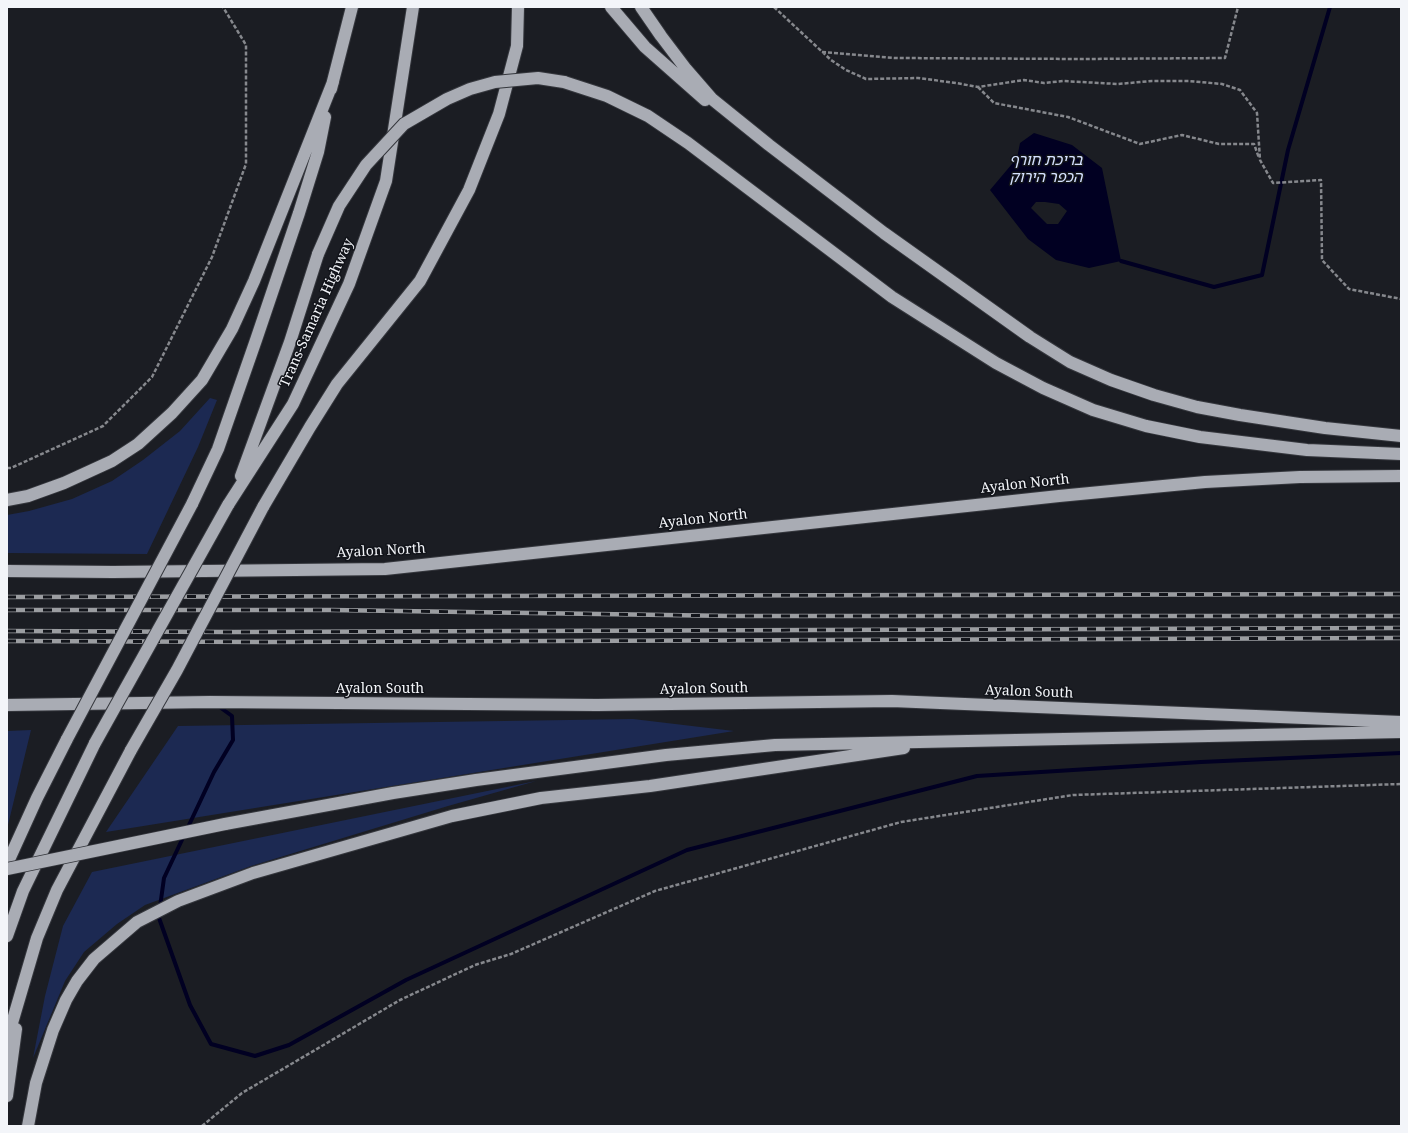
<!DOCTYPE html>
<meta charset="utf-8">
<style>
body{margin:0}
#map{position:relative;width:1408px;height:1133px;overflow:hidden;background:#1b1d23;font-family:"Noto Serif",serif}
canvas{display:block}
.frame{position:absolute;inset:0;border:8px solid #f3f5f9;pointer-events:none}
</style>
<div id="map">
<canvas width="1408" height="1133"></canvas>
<div class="frame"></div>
</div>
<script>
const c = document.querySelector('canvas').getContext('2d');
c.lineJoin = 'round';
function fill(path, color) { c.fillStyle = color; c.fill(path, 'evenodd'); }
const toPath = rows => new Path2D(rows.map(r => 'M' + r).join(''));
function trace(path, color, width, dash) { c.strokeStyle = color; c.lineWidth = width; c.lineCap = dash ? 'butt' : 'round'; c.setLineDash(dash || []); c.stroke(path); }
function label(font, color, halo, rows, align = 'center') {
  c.font = font + ' "Noto Serif","Noto Sans Hebrew",serif'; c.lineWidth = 3; c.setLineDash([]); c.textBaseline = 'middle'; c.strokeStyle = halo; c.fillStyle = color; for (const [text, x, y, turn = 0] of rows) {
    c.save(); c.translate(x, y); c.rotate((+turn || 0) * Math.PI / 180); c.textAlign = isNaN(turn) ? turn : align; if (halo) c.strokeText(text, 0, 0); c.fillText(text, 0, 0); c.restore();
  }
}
const green = toPath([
 [210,398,217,400,198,447,147,554,7,553,7,515,29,511,72,499,112,481,143,460,180,431],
 [633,719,734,731,106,832,178,726],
 [31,730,7,829,7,731],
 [536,781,448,806,251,866,145,905,117,924,84,952,65,981,33,1058,45,996,63,926,92,872]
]);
const water = toPath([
 [1034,133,1072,145,1102,168,1121,261,1089,268,1056,260,1028,239,990,190,1017,158,1020,143],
 [1036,202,1045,202,1059,204,1067,211,1058,224,1047,224,1031,208]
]);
const stream = toPath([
 [1121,261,1214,287,1262,275,1288,150,1330,7],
 [160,907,164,878,214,772,233,740,232,716,221,708],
 [160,914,159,918,190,1005,211,1044,255,1056,289,1045,406,980,687,850,977,776,1201,762,1401,753]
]);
const path = toPath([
 [774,7,831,60,846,70,866,79,918,78,956,83,978,87,1024,80,1044,83,1063,81,1118,84,1152,81,1189,81,1222,84,1240,90,1257,113,1260,160,1273,183,1321,180,1322,260,1349,289,1401,299],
 [822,52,895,58,1082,59,1225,58,1238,7],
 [978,87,994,103,1068,117,1140,144,1182,135,1219,144,1254,144,1259,158],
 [7,468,11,468,103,426,152,377,212,257,246,164,246,45,223,7],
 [202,1126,242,1093,400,1000,475,965,511,954,655,891,901,822,1073,795,1401,784]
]);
const motorway = toPath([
 [611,7,645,47,705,100],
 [641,7,661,36,686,69,712,99,769,145,884,233,1030,337,1070,362,1111,380,1154,395,1197,407,1240,415,1325,428,1401,436],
 [564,82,607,96,648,116,688,143,892,297,996,363,1043,388,1093,410,1146,426,1200,437,1307,450,1401,454],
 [331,89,352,7],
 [241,476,290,342,318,254],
 [7,500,28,496,64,483,112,461,138,444,172,413,202,380,232,329,254,281,333,82],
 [192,504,218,449,256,340,299,213,318,152,325,117],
 [228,505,293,404,349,284,386,181,413,7],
 [263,507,310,427,337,384,420,281,469,190,499,114,517,46,518,7],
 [7,571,113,572,385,569,1059,496,1205,482,1300,477,1401,476],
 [7,705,210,702,597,705,892,701,1401,722],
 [225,824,393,793,476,780,666,755,775,745,1401,732],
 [7,864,37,798,67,739],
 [7,936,23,891,95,743],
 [7,1040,37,938,57,890,131,750],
 [7,1096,16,1029],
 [28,1126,36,1083,53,1030,66,1000,77,981,94,959,137,922,178,901,253,873,452,816,541,798,650,786,904,748]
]);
const rail = toPath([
 [7,597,1401,594],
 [7,610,331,610,732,616,1401,616],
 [7,631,234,632,1401,628],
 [7,641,266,642,1401,638]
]);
const motorwayBridge = toPath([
 [318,254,339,206,366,165,404,124,447,99,470,89,495,82,538,78,564,82],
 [67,739,192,504],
 [95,743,228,505],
 [131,750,177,670,263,507],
 [7,869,225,824]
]);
const streetNames = [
 ["Trans-Samaria Highway",317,313,-66],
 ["Ayalon North",1025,484,-6],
 ["Ayalon North",703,519,-6],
 ["Ayalon North",381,551,-3],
 ["Ayalon South",380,689],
 ["Ayalon South",704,689,-1],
 ["Ayalon South",1029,692,2]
];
const waterNames = [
 ["בריכת חורף",1046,161],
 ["הכפר הירוק",1046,178]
];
fill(green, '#1c2952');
fill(water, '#010022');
trace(stream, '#010022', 4);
trace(motorway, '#35373d', 14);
trace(path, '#86888d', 2.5, [4, 2]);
trace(motorway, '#a9acb4', 12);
trace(rail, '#9b9da1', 4.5);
trace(rail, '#12141a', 3, [9]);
trace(motorwayBridge, '#35373d', 14, []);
trace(motorwayBridge, '#a9acb4', 12);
label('14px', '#f3f5f9', '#12141a', streetNames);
label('italic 15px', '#d5e1ff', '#12141a', waterNames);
</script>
